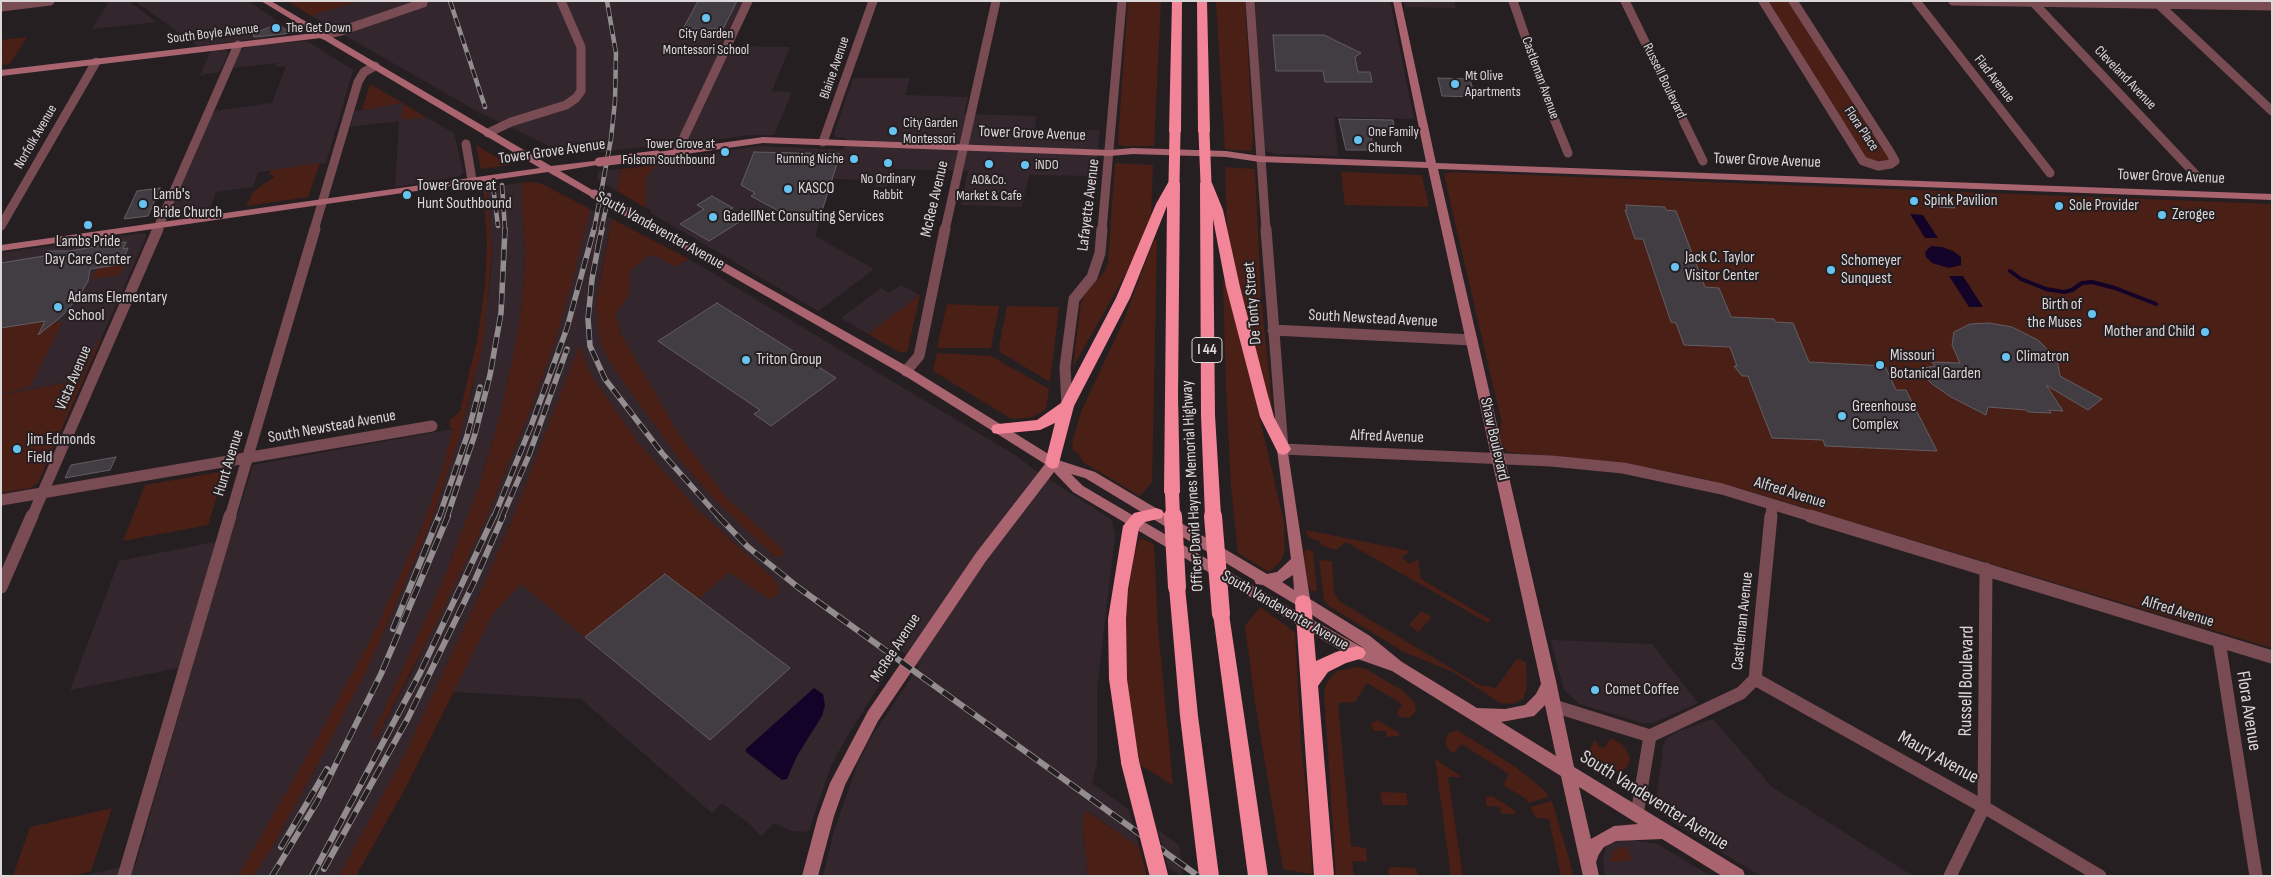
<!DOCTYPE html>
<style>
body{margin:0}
#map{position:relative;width:2273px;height:877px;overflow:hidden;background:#261f22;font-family:"Sofia Sans Condensed",sans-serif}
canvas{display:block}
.frame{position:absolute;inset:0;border:2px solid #dcd7d9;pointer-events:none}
</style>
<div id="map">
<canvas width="2273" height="877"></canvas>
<div class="frame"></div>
</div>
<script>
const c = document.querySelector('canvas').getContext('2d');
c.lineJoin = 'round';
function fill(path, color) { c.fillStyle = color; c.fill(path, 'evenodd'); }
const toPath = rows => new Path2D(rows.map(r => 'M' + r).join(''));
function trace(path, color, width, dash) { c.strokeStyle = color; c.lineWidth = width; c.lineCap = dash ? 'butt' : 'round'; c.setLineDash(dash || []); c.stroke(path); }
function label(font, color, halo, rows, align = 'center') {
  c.font = font + ' "Sofia Sans Condensed",sans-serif'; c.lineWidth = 4; c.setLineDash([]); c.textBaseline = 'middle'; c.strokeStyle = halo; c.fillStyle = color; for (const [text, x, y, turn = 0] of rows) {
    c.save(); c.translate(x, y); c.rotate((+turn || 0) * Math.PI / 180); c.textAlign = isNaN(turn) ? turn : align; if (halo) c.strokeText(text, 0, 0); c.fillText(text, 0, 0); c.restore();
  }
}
const built = toPath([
 [109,1,129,1,156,22,92,29],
 [135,1,249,1,292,32,282,36,198,46],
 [358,1,743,1,720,46,790,47,772,91,792,92,774,135,749,135,666,147,660,145,600,152,570,152,555,149,473,109,311,16],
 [1255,1,1390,1,1414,119,1334,117,1338,156,1275,154,1266,151,1264,148],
 [1404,1,1454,1,1456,8,1406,7],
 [307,41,353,70,326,163,258,172,253,187,216,192,208,214,171,219,169,214,213,111,272,103,286,66,276,67,277,63,232,68,241,50,249,46],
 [211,51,222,50,227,51,228,53,219,72,200,75],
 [853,78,910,78,905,95,968,97,964,114,1036,116,1035,129,1100,130,1095,176,1029,175,1022,207,961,205,968,171,892,169,887,187,875,187,877,180,833,179,815,236,874,269,818,311,651,213,651,210,646,208,646,180,656,161,759,146,843,150,847,138,835,137,834,134],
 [403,103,403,119,427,118,454,133,463,172,460,176,395,187,399,121,350,127,355,111],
 [621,169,617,191,597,179,598,171],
 [521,183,525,252,524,280,518,333,500,416,479,486,444,578,372,738,378,735,410,676,486,519,528,416,555,342,590,209,612,219,600,278,598,328,602,347,615,370,680,460,716,501,774,556,781,548,725,496,679,435,621,334,615,314,629,295,630,271,649,255,658,257,675,267,689,259,1018,457,1032,468,1112,520,1115,536,1097,688,1097,764,1092,783,1129,810,1139,847,1086,810,1083,828,1088,876,823,876,834,831,857,766,869,741,919,666,898,648,878,673,884,678,846,738,831,766,809,830,805,832,792,831,774,823,761,836,752,826,722,803,712,813,581,699,453,692,492,615,521,583,654,490,773,578,696,508,638,442,591,375,579,347,511,522,479,595,404,756,339,876,253,876,271,849,313,773,368,668,432,520,473,388,490,282,492,252,487,187],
 [143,233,146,234,146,237,82,382,75,384,68,382,1,395,1,253],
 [901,285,920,295,868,334,841,318,881,288,889,293],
 [453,429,442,471,422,527,376,629,319,735,238,876,81,876,136,864,193,665,70,690,119,561,230,539,253,465],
 [1551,640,1652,644,1698,703,1653,723,1643,723,1579,704,1564,690],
 [1713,719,1771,786,1913,876,1760,876,1673,822,1664,814,1657,798,1663,746,1666,739,1677,732],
 [1158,830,1179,845,1183,876,1168,868],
 [1631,840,1657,844,1711,876,1605,876,1603,859,1606,847,1611,843]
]);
const green = toPath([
 [288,1,358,1,311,16],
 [1128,1,1161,1,1154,146,1125,146,1119,145,1118,140],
 [1216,1,1245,1,1253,139,1251,151,1225,149],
 [1763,1,1793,1,1895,161,1870,164],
 [27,37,10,64,1,65,3,53,1,53,1,40],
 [370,84,403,103,427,118,402,119,403,103,362,110],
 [476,145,509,165,481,169],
 [320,163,308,197,246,206,254,191,274,177,274,175,269,175,271,170],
 [1115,163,1153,165,1151,216,1140,249,1073,367,1081,303,1085,294,1105,271,1108,262],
 [656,165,648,175,646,180,646,208,617,191,621,169],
 [1225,167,1255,169,1261,295,1272,405,1269,406,1234,265,1227,229],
 [1341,172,1422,175,1429,207,1345,205],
 [1450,172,2272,204,2272,648,1746,490,1696,477,1619,462,1507,452,1503,447,1498,428,1502,424,1444,175],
 [529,182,540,183,590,209,571,286,555,342,528,416,486,519,441,614,378,735,374,739,371,738,444,578,479,486,500,416,518,333,524,280,525,252,521,183],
 [483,187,487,187,492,252,483,345,459,438,432,520,368,668,313,773,271,849,253,876,238,876,319,735,376,629,422,527,442,471,453,429,449,427,450,420,460,411,477,341,485,287,487,240],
 [612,219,689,259,675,267,658,257,649,255,630,271,629,295,615,314,621,334,679,435,725,496,781,548,784,553,780,557,774,556,716,501,680,460,615,370,602,347,598,328,596,302],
 [1154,240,1157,240,1152,482,1140,496,1083,462,1078,453,1072,450,1073,440,1081,412,1123,322],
 [133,254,129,263,124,264,120,275,92,279,97,268,117,265,120,259,124,259,126,255],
 [1227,280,1284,522,1285,551,1280,562,1269,572,1238,553,1231,486,1226,389,1223,281],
 [920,295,907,352,899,352,868,334],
 [947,304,999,306,991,348,937,348],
 [1007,306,1059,307,1050,382,1000,352,999,347],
 [46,319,41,330,54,322,62,323,30,387,1,394,1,333,5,326],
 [98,340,101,340,38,483,30,488,1,493,1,395,69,382,79,383],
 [579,346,591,375,638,442,696,508,773,578,780,588,778,595,769,599,729,572,698,599,665,574,585,637,521,584,492,615,406,787,356,876,339,876,404,756,479,595,511,522],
 [937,353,991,356,1049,389,1046,409,1033,417,1014,419,1010,418,933,371],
 [225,471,208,525,123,541,145,485],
 [1306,530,1410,551,1402,557,1409,564,1418,559,1421,579,1491,620,1488,623,1346,542,1336,550,1321,545,1320,542,1308,537],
 [1140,538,1154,544,1158,628,1173,785,1140,765,1130,711,1126,668,1126,611,1134,552],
 [1306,549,1313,551,1317,591,1311,591,1308,584,1304,553],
 [1319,560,1332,561,1334,592,1339,601,1479,685,1496,688,1516,660,1519,659,1526,662,1527,687,1523,699,1513,704,1500,703,1453,672,1404,652,1329,606,1324,600],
 [1260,607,1295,632,1301,746,1309,814,1312,874,1283,869,1256,709,1245,626],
 [1421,611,1429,615,1431,618,1418,632,1409,625],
 [1358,667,1366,669,1403,691,1414,702,1416,711,1409,718,1400,717,1397,713,1402,704,1367,683,1355,702,1338,703,1351,846,1366,848,1367,862,1352,861,1354,876,1336,876,1324,691,1327,682,1337,671],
 [1377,720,1398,732,1400,736,1387,737,1386,731,1374,731,1371,724],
 [1457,730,1517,768,1545,791,1549,797,1528,803,1526,799,1505,786,1504,783,1509,774,1461,744,1454,753,1449,750,1446,746,1446,739,1449,733],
 [1611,738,1623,745,1630,757,1629,764,1621,772,1604,770,1594,762,1590,754,1590,749,1595,740,1600,747,1604,748],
 [1435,759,1462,777,1448,777,1463,876,1451,876],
 [1381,792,1406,793,1408,805,1383,805,1380,794],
 [1492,796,1514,810,1516,814,1501,814,1500,807,1486,806,1486,797],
 [1552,801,1570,862,1573,876,1561,876,1549,819,1536,818,1530,807],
 [112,808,91,871,72,876,13,876,30,827],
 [1085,810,1139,847,1147,876,1088,876,1083,828],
 [1625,846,1633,860,1610,862,1613,851],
 [1390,867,1416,868,1418,876,1389,876,1388,869]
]);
const water = toPath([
 [1910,214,1923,215,1938,238,1925,238],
 [1931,246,1942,247,1953,251,1961,257,1961,265,1949,268,1932,263,1926,257,1925,252],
 [1949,276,1963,276,1983,307,1969,307],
 [814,688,823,694,825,705,822,716,797,756,787,779,782,780,746,752,746,749]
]);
const stream = toPath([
 [2010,271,2021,279,2046,289,2064,292,2072,290,2082,283,2092,282,2115,288,2156,304]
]);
const building = toPath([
 [698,1,737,1,723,29,683,29,698,1],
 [277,24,291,33,254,37,253,34,277,24],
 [1273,35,1324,35,1361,53,1355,57,1358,72,1370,72,1372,82,1325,82,1323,71,1276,71,1273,35],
 [1438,78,1470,79,1475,97,1442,96,1438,78],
 [1339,119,1393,120,1395,131,1370,130,1374,150,1346,150,1339,119],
 [754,152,840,154,819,220,795,220,751,196,755,193,741,185,754,152],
 [160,188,148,216,124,219,137,191,160,188],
 [712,196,733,208,725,212,741,221,709,241,680,224,704,209,697,205,712,196],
 [1933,197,1949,198,1955,208,1939,207,1933,197],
 [1626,205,1665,207,1666,210,1676,211,1705,287,1719,288,1731,317,1774,319,1775,322,1793,323,1809,362,1885,366,1896,390,1906,390,1937,451,1825,446,1823,440,1772,438,1748,376,1742,376,1734,366,1737,366,1730,347,1684,345,1676,323,1671,322,1643,239,1635,239,1625,210,1627,210,1626,205],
 [126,242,123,249,128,248,124,258,119,259,116,265,90,269,88,281,80,295,62,316,38,335,45,321,1,328,1,263,44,256,47,251,69,251,126,242],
 [717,303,836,378,771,426,754,414,760,410,658,341,717,303],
 [1989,323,2012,327,2038,340,2057,359,2060,376,2102,399,2088,410,2046,385,2063,411,2049,410,2051,413,2028,412,2027,410,1988,407,1986,415,1951,397,1932,384,1917,369,1935,366,1932,362,1960,363,1952,345,1954,332,1970,324,1989,323],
 [116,457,110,470,65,478,71,465,116,457],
 [665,574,790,668,710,740,585,637,665,574]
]);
const streetFar2 = toPath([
 [1250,1,1266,230],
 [1513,1,1551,111,1568,153],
 [1625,1,1703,161],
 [1763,1,1863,161,1878,166,1891,164,1895,161,1890,152,1793,1],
 [1916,1,2050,173],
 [1953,1,2272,6],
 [2032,1,2197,176],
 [2156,2,2272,111],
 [1,7,50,1],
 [323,35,341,31,423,3],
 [488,133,511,122,566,105,576,98,581,91,581,47,561,1],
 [823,142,873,1],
 [466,144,472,180],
 [677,152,748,1],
 [1,226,96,62],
 [157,230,238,45],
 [314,230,358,82,364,72,375,66],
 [945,230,996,1],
 [1102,230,1122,1]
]);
const streetFar1 = toPath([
 [1266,229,1283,449,1551,461,1623,468,1722,489,1814,517],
 [1273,330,1472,340],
 [906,371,919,356,945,229],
 [1067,406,1065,367,1074,299,1092,277,1100,253,1102,229],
 [1,500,432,426],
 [32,517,158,229],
 [230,517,315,229],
 [1771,517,1772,505]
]);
const street = toPath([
 [1810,516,2272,657],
 [1,587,32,516],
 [2219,641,2256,876],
 [1755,679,1984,807,2100,876],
 [1554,706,1650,736,1741,693,1755,679,1771,516],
 [1637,814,1650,736],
 [124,876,230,516],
 [1950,876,1984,807,1986,569]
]);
const secondary = toPath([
 [261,1,271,1,551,166,603,160,603,164,560,171,599,194,594,197,590,196,548,172,1,251,1,245,540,168,321,38,1,76,1,70,314,33,261,1],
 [1393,1,1401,1,1436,163,2272,194,2272,200,1438,169,1556,681,1574,767,1743,870,1745,876,1722,876,1662,839,1616,841,1604,847,1599,854,1596,862,1599,876,1583,876,1561,776,1392,671,1352,657,1073,492,1054,472,986,561,878,721,845,785,834,816,818,876,802,876,818,816,830,783,868,711,976,553,1045,464,902,374,623,214,623,210,631,210,910,368,1058,460,1095,472,1267,574,1277,572,1291,559,1277,449,1283,444,1287,446,1310,599,1370,636,1402,662,1477,708,1505,709,1525,705,1536,694,1541,684,1428,168,1260,162,1226,157,1133,154,1110,156,763,143,657,158,652,155,657,152,763,137,1110,150,1133,148,1226,151,1260,156,1426,162,1393,1],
 [1071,474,1085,478,1254,580,1256,584,1263,585,1298,606,1367,650,1282,603,1083,486,1071,474],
 [1293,575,1294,590,1282,582,1293,575],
 [1545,705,1556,756,1501,722,1534,716,1545,705],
 [1579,787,1638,824,1614,826,1591,839,1579,787]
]);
const highway = toPath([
 [1172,1,1182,1,1181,132,1175,135,1169,132,1172,1],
 [1197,1,1207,1,1210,132,1204,135,1198,132,1197,1],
 [1174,179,1180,183,1178,395,1180,492,1178,496,1172,498,1166,496,1164,492,1167,206,1130,298,1074,406,1058,467,1053,469,1048,467,1045,463,1055,423,1040,430,998,434,993,433,991,429,993,425,998,424,1037,420,1061,403,1116,298,1156,204,1169,181,1174,179],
 [1206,179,1212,183,1223,210,1240,287,1267,392,1274,417,1291,449,1288,453,1283,455,1278,453,1260,417,1226,287,1213,219,1215,415,1221,516,1219,520,1213,522,1207,520,1205,516,1201,415,1200,183,1206,179],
 [1156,508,1162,510,1164,514,1162,518,1145,522,1139,528,1128,589,1126,619,1127,679,1139,762,1137,768,1130,770,1123,768,1121,762,1109,679,1108,619,1123,526,1134,513,1156,508],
 [1177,580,1183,582,1185,587,1198,716,1219,876,1199,876,1180,716,1169,587,1171,582,1177,580],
 [1303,595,1309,597,1311,602,1316,661,1336,652,1357,646,1363,648,1366,653,1363,658,1346,663,1328,672,1318,686,1334,876,1314,876,1295,602,1297,597,1303,595],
 [1221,607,1227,609,1229,614,1268,876,1248,876,1213,614,1215,609,1221,607]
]);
const railFar2 = toPath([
 [450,1,485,107],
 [502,185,505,230],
 [493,186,498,226],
 [594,230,611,139,615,101,616,53,607,1],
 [601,230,609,195]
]);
const railFar1 = toPath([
 [599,242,592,279,588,319,590,346,605,379,662,453,719,517],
 [598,246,602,229],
 [439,517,467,436,480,387],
 [447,517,475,434,490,375,501,313,505,229],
 [494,517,531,426,567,328,594,229],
 [502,517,529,455,567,349]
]);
const rail = toPath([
 [718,516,748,547,799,588,1198,876],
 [393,629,439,516],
 [281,847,327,769],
 [324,869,408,718,475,580,503,516],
 [272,876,317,802,381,674,448,516],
 [312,876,420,673,494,516]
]);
const secondaryBridge = toPath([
 [599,162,657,155],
 [594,194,627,212]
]);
const highwayBridgeFar2 = toPath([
 [1204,132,1206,183],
 [1174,183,1175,132]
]);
const highwayBridgeFar1 = toPath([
 [1172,492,1173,517]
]);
const highwayBridge = toPath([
 [1173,516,1177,587],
 [1213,516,1221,614],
 [1130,762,1159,876]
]);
const markers = [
 [706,18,5,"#67c4f0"],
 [276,28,5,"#67c4f0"],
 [1455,84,5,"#67c4f0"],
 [893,131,5,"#67c4f0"],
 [1358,140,5,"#67c4f0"],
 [725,152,5,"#67c4f0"],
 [854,159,5,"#67c4f0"],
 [888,163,5,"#67c4f0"],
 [989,164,5,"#67c4f0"],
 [1025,165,5,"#67c4f0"],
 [788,189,5,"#67c4f0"],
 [407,195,5,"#67c4f0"],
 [1914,201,5,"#67c4f0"],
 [143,204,5,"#67c4f0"],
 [2059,206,5,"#67c4f0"],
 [2162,215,5,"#67c4f0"],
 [713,217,5,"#67c4f0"],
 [88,225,5,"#67c4f0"],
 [1675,267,5,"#67c4f0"],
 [1831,270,5,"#67c4f0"],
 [58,307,5,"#67c4f0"],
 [2092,314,5,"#67c4f0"],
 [2205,332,5,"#67c4f0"],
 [2006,357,5,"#67c4f0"],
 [746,360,5,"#67c4f0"],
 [1880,365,5,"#67c4f0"],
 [1842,416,5,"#67c4f0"],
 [17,449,5,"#67c4f0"],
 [1595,690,5,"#67c4f0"]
];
const farPoinames = [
 ["The Get Down",286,28],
 ["City Garden",706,34,"center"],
 ["Montessori School",706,50,"center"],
 ["Mt Olive",1465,76],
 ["Apartments",1465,92],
 ["City Garden",903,123],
 ["Montessori",903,139],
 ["One Family",1368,132],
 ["Church",1368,148],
 ["Tower Grove at",715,144,"right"],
 ["Folsom Southbound",715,160,"right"],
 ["Running Niche",844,159,"right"],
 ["iNDO",1035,165],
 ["No Ordinary",888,179,"center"],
 ["Rabbit",888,195,"center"],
 ["AO&Co.",989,180,"center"],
 ["Market & Cafe",989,196,"center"]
];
const farStreetnames = [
 ["South Boyle Avenue",213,34,-7],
 ["Blaine Avenue",835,68,-71],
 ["Castleman Avenue",1540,78,70],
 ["Cleveland Avenue",2125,78,46],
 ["Flad Avenue",1994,79,52],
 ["Russell Boulevard",1664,81,64],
 ["Flora Place",1861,129,56],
 ["Norfolk Avenue",36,137,-60]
];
const shields = [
 [1207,350,30]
];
const shieldNames = [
 ["I 44",1207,350]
];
const streetNames = [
 ["Tower Grove Avenue",1032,134,2],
 ["Tower Grove Avenue",552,152,-8],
 ["Tower Grove Avenue",1767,161,2],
 ["Tower Grove Avenue",2171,177,2],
 ["McRee Avenue",935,199,-77],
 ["Lafayette Avenue",1089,205,-83],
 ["South Vandeventer Avenue",660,231,29],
 ["De Tonty Street",1253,303,-95],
 ["South Newstead Avenue",1373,319,3],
 ["Vista Avenue",74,378,-67],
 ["South Newstead Avenue",332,427,-10],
 ["Alfred Avenue",1387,437,2],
 ["Shaw Boulevard",1494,439,77],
 ["Hunt Avenue",229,463,-73],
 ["Officer David Haynes Memorial Highway",1193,486,-93],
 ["Alfred Avenue",1790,493,17],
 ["South Vandeventer Avenue",1285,611,30],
 ["Alfred Avenue",2178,612,17],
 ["Castleman Avenue",1743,621,-84],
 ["McRee Avenue",896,648,-57]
];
const poiNames = [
 ["Tower Grove at",417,186],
 ["Hunt Southbound",417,204],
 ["KASCO",798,189],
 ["Lamb's",153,195],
 ["Bride Church",153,213],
 ["Spink Pavilion",1924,201],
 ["Sole Provider",2069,206],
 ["Zerogee",2172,215],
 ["GadellNet Consulting Services",723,217],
 ["Lambs Pride",88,242,"center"],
 ["Day Care Center",88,260,"center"],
 ["Jack C. Taylor",1685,258],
 ["Visitor Center",1685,276],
 ["Schomeyer",1841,261],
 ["Sunquest",1841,279],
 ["Adams Elementary",68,298],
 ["School",68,316],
 ["Birth of",2082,305,"right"],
 ["the Muses",2082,323,"right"],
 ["Mother and Child",2195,332,"right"],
 ["Missouri",1890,356],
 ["Botanical Garden",1890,374],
 ["Climatron",2016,357],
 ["Triton Group",756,360],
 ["Greenhouse",1852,407],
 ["Complex",1852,425],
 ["Jim Edmonds",27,440],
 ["Field",27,458],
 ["Comet Coffee",1605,690]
];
const nearStreetnames = [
 ["Russell Boulevard",1967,681,-89],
 ["Flora Avenue",2248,711,81],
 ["Maury Avenue",1938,758,29],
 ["South Vandeventer Avenue",1654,801,32]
];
fill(built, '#33272d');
fill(green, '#4a1f16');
fill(water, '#140328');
trace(stream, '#140328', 4);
fill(building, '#423d42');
trace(building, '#635d63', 1);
trace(streetFar2, '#794c53', 9);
trace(streetFar1, '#794c53', 11);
trace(street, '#794c53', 13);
fill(secondary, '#aa646f');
fill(highway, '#f38598');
trace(railFar2, '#938d90', 4.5);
trace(railFar1, '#938d90', 5.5);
trace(rail, '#938d90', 6);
trace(railFar2, '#261f22', 3, [9]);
trace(railFar1, '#261f22', 4, [11]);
trace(rail, '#261f22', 4.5, [13]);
trace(secondaryBridge, '#aa646f', 9);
trace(highwayBridgeFar2, '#f38598', 11);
trace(highwayBridgeFar1, '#f38598', 14);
trace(highwayBridge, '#f38598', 18);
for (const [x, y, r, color] of markers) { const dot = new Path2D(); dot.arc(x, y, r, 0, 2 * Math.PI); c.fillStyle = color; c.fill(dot); trace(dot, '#261f22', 2); }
label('14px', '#dcd7d9', '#261f22', farPoinames, 'left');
label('14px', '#dcd7d9', '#261f22', farStreetnames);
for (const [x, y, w] of shields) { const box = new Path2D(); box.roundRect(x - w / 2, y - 12.5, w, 25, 4); c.fillStyle = '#261f22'; c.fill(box); trace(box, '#dcd7d9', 1); }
label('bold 15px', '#dcd7d9', null, shieldNames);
label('16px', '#dcd7d9', '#261f22', streetNames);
label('16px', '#dcd7d9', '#261f22', poiNames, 'left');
label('19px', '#dcd7d9', '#261f22', nearStreetnames);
</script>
